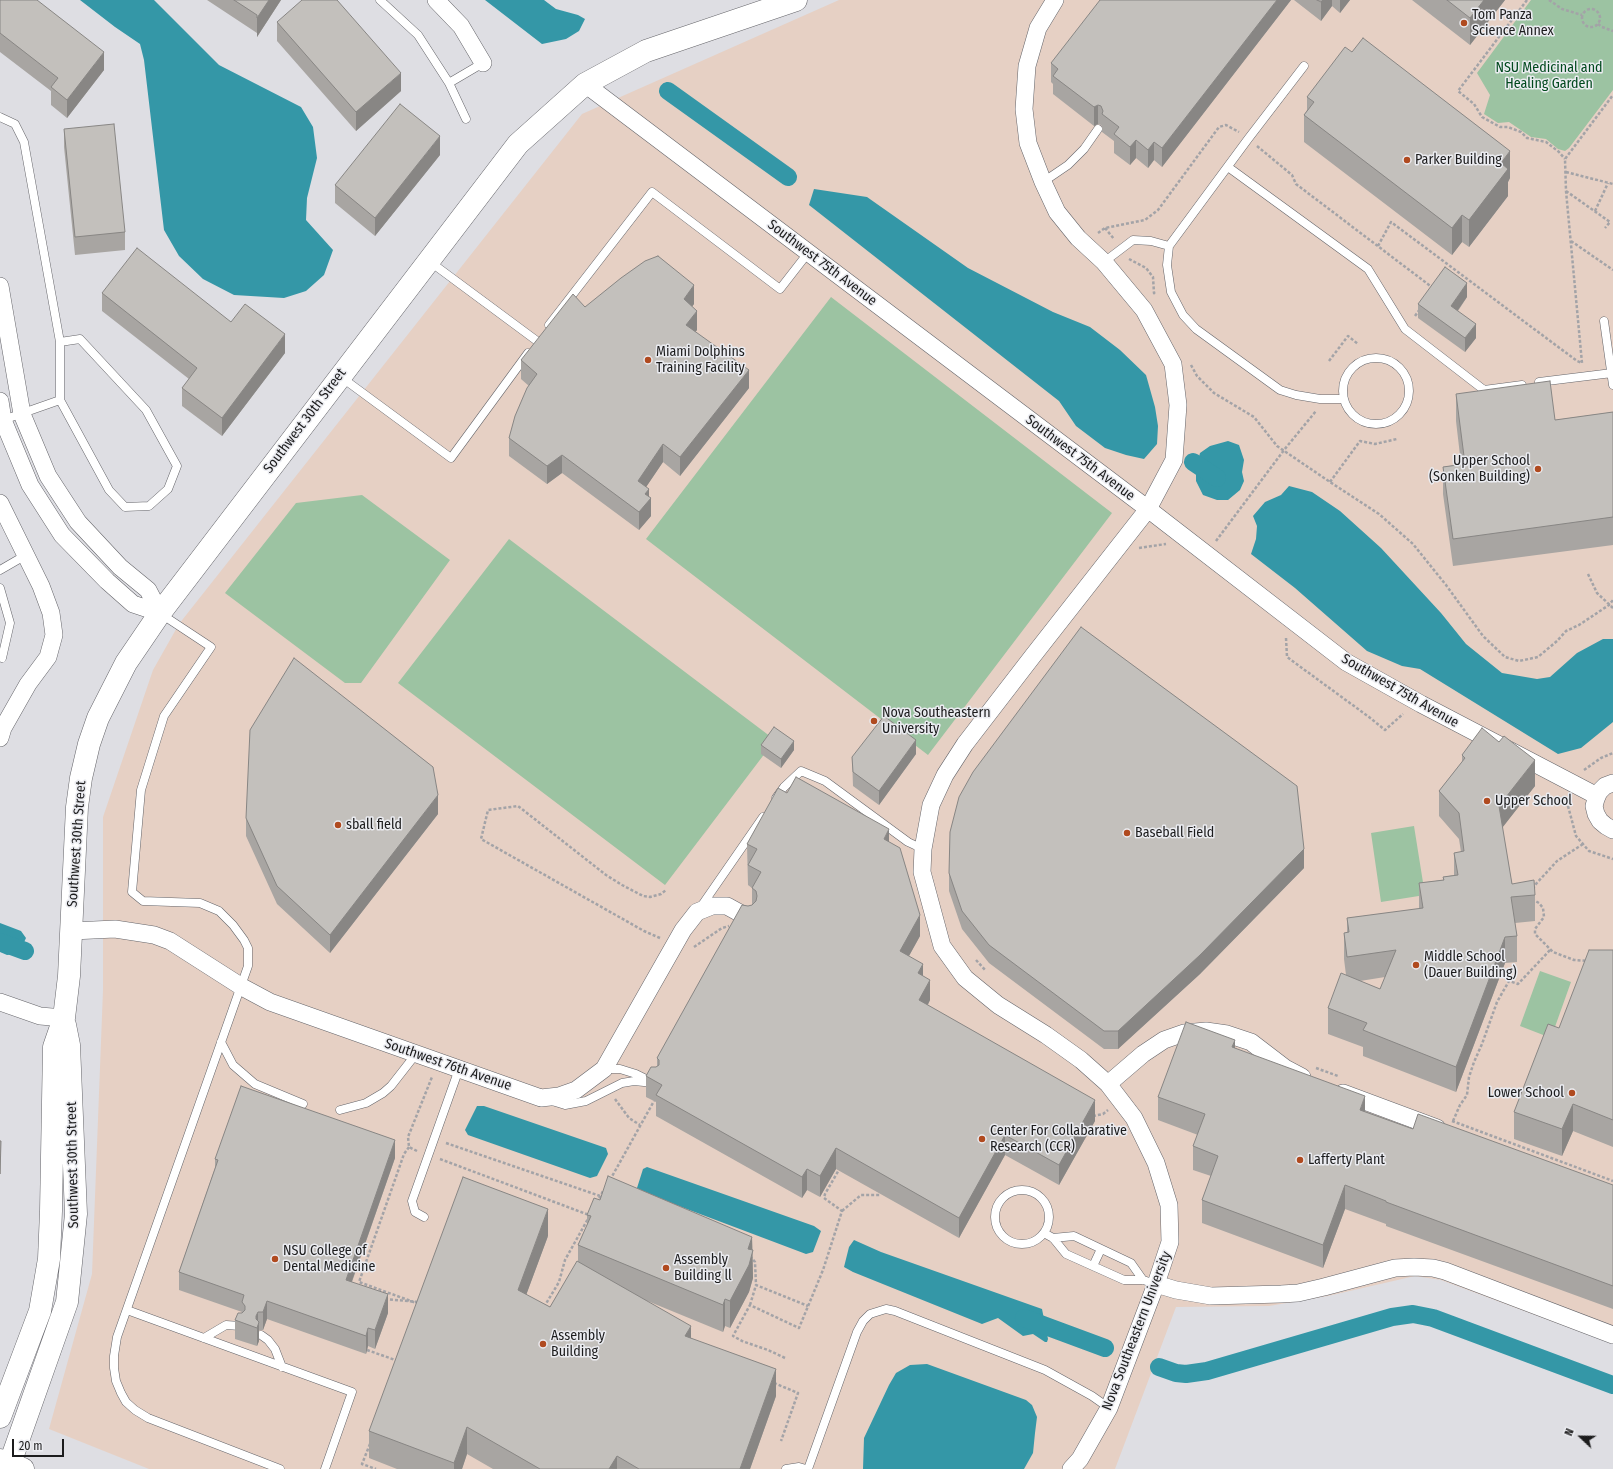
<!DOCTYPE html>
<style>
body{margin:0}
#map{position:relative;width:1613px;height:1469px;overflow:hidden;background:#dedee3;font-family:"Fira Sans Condensed",sans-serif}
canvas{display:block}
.north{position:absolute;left:1561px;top:1417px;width:40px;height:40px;-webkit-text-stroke:3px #ebecf1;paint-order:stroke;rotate:292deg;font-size:11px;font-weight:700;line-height:16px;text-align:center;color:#1c1c1d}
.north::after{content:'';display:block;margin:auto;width:14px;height:18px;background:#1c1c1d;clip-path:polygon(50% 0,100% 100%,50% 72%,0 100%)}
.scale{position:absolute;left:12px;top:1439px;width:52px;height:18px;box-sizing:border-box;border:2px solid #1c1c1d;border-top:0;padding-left:5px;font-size:12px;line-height:14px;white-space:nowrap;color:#1c1c1d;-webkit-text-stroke:3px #ebecf1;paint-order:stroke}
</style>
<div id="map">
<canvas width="1613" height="1469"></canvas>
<div class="north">N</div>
<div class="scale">20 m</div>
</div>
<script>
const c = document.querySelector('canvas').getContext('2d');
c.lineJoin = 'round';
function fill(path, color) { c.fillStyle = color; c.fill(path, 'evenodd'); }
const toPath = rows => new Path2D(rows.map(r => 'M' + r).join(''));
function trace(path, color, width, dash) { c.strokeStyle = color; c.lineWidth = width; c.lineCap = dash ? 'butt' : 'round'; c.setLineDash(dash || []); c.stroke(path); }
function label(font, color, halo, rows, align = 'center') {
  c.font = font + ' "Fira Sans Condensed",sans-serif'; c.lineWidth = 3; c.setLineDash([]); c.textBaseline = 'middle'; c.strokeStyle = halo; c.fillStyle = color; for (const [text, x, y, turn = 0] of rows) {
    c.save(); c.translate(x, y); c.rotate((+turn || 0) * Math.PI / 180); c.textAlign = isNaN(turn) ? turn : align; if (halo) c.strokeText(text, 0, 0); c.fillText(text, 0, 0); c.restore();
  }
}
const education = toPath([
 [839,0,1613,0,1613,1344,1441,1280,1415,1276,1328,1296,1269,1306,1176,1307,1115,1469,149,1469,49,1429,92,1274,103,990,103,817,153,670,179,624,582,114]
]);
const green = toPath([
 [1531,0,1613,0,1613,90,1569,148,1565,151,1558,149,1546,139,1531,137,1509,122,1498,123,1484,114,1490,95,1477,73],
 [831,297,1112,513,928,755,646,539],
 [362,495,450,560,361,683,345,683,225,593,296,503],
 [509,539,775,740,665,885,398,683],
 [1414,826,1425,895,1381,902,1371,833],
 [1540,971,1571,982,1551,1038,1520,1026]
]);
const water = toPath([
 [80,0,154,0,219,65,301,107,313,127,317,158,307,198,306,220,333,250,324,275,306,291,284,298,234,295,203,279,179,256,164,230,144,60,140,44,115,27],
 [485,0,544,0,556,9,578,15,585,19,579,31,566,39,542,44],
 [814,189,867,197,968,268,1053,312,1090,327,1120,350,1146,375,1155,407,1158,426,1157,444,1144,459,1126,455,1105,448,1076,426,1059,401,809,205],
 [1228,441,1239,445,1244,460,1242,472,1244,481,1240,490,1228,500,1217,500,1203,495,1196,481,1196,469,1200,453,1210,446],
 [1289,486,1312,492,1340,511,1381,548,1441,613,1466,644,1502,673,1537,679,1550,677,1577,653,1603,639,1613,639,1613,722,1581,748,1558,754,1420,669,1402,666,1367,651,1295,588,1251,554,1256,539,1257,526,1253,516,1265,502,1281,495],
 [0,923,21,931,26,938,19,953,7,955,0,952],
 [477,1106,484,1106,606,1148,608,1154,597,1176,590,1178,468,1135,465,1130],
 [647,1167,814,1226,821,1231,813,1252,806,1254,647,1194,637,1188,643,1169],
 [854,1240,881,1252,1042,1309,1048,1339,1047,1342,1045,1342,1033,1334,1023,1336,998,1318,982,1324,853,1272,844,1267,849,1247],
 [927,1364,1026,1400,1032,1405,1037,1417,1035,1433,1033,1453,1024,1469,863,1469,864,1438,889,1385,896,1373,910,1365]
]);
const canal = toPath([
 [668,91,788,177],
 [1193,462,1217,478],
 [0,942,25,951],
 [1024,1318,1105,1348],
 [1159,1367,1176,1373,1186,1374,1207,1371,1392,1317,1413,1314,1433,1318,1613,1385]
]);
const path = toPath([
 [1527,0,1458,91,1474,104,1482,117,1500,127,1508,127,1521,132,1527,138,1546,142,1559,152,1565,159],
 [1549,0,1562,9,1582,15],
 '1582 18a9 9 0 1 1 18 0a9 9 0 1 1-18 0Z',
 [1598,24,1602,27,1613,31],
 [1257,146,1292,175,1296,184,1433,288],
 [1566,172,1613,184],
 [1566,191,1610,222,1605,228],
 [1595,211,1608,183],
 [1105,228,1114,239],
 [1098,233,1105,228,1145,220,1158,210,1219,127,1226,125,1239,132],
 [1571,241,1613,270],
 [1378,246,1391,222,1577,361,1582,363,1566,191,1565,159,1613,95],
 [1129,259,1146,268,1153,277,1154,293,1156,295],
 [1415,316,1420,309],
 [1329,361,1348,336,1358,344],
 [1191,365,1197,376,1214,393,1254,417,1277,446,1330,482,1379,514,1413,544,1446,585,1483,636,1505,657,1519,661,1538,657,1557,641,1566,631,1579,625,1609,605,1613,600],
 [1330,482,1360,441,1375,444,1397,439],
 [1216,541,1284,450,1316,411],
 [1139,548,1166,544],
 [1588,574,1597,593,1613,608],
 [1286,638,1287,657,1369,717,1385,730,1403,714],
 [1584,770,1601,758,1613,753],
 [1569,801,1568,806,1576,836,1589,851,1613,859],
 [1533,889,1535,885,1557,861,1583,844],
 [1532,899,1539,903,1543,908,1544,917,1535,929,1535,934,1553,952,1574,960,1588,961],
 [660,938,644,931,481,839,488,810,518,806,606,875,622,885,643,896,650,897,661,894,666,890],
 [694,947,722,928,729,926],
 [976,960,986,971],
 [1316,1068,1338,1076],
 [615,1099,629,1118,640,1125],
 [1093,1116,1103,1114,1108,1110],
 [1452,1121,1613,1181],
 [1453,1121,1460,1105,1467,1095,1469,1077,1474,1062,1482,1044,1497,1002,1509,981,1518,984,1551,949],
 [446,1143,603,1197],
 [409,1147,404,1154,359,1282,419,1304],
 [417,1151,409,1147,408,1137,432,1077],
 [440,1159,589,1215],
 [610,1180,654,1101],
 [597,1203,603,1191],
 [842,1211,861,1195,881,1195],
 [750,1256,755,1262,756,1285],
 [750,1305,756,1285,808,1306],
 [544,1307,559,1282,565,1260,589,1217],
 [367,1350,398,1361],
 [785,1358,768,1350,742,1341,733,1336,750,1305,799,1328,823,1270,842,1211,824,1198,825,1194,840,1168],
 [774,1383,798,1393,781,1441],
 [370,1444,362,1464,376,1469]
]);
const lane = toPath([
 [380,0,418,35,449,83,483,63],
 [449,83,466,119],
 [0,117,15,124,24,142,60,342],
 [1228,167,1368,269,1405,329,1484,390,1522,385],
 [1043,182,1068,165,1084,149,1098,129],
 [1169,246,1248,139,1304,66],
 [429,261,537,341],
 [1104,262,1133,240,1151,241,1169,246,1167,265,1171,292,1183,315,1196,329,1280,390,1296,395,1320,399,1344,399],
 [1604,321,1613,385],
 [549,325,652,192,780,289,808,253],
 '1343 391a33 33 0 1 1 66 0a33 33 0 1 1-66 0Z',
 [341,377,451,458,528,353],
 [1539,382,1612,373],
 [3,420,60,400,109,490,125,507,149,506,168,489,177,466,146,410,80,339,60,342,60,400],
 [0,570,26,555],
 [0,588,10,623,2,658],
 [161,614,211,647,164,716,141,790,132,892,143,901,200,903,219,911,233,925,244,940,248,948,248,966,117,1337,114,1356,114,1368,116,1381,121,1393,126,1402,135,1410,148,1418,280,1469],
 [776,798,784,787,801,771,825,781,908,842,923,849],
 [700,908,763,817],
 [221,1042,233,1065,255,1084,303,1104],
 [604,1069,620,1069,636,1074,650,1081],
 [552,1101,565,1105,586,1101,622,1083,634,1081,654,1083],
 [340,1110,366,1103,383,1093,391,1086,416,1054],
 '995 1217a27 27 0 1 1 54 0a27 27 0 1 1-54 0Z',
 [424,1217,415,1212,412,1201,459,1069],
 [1044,1233,1053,1238,1066,1254,1124,1280,1143,1280,1156,1284],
 [1053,1238,1074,1236,1131,1263,1143,1280],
 [1093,1266,1101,1249],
 [127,1310,352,1392,325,1469],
 [261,1335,268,1340,275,1349,282,1367],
 [204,1338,226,1325,240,1326],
 [786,1469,799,1467,806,1469],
 [808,1469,857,1332,863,1321,870,1314,886,1309,895,1311,1045,1370,1092,1396,1109,1408]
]);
const street = toPath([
 [436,0,461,26,483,63],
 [1055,0,1038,28,1027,66,1024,109,1028,143,1043,182,1057,212,1078,238,1104,262,1144,310,1173,364,1178,405,1174,460,1148,509,1032,657,965,744,945,775,931,805,923,849,922,872,942,946,965,978,998,1005,1046,1035,1081,1060,1108,1084,1134,1118,1156,1163,1169,1205,1170,1242,1156,1284,1109,1408,1080,1459,1071,1469],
 [585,84,1148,509,1346,662,1421,704,1597,796],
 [0,286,22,414,48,476,78,522,120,567,148,590,160,613],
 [0,401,3,420,30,485,62,535,107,581,133,604,160,613],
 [0,503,41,586,51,613,54,635,48,657,28,684,3,728,0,738],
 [1613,783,1605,786,1599,792,1596,799,1594,806,1596,814,1600,821,1606,826,1613,830],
 [72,931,115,929,154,935,170,941,242,987,270,1002,541,1098,559,1096,576,1090,604,1069,683,930,697,912,712,906,727,906,747,917],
 [0,1002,40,1016,64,1018],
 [1108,1084,1143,1054,1164,1040,1184,1033,1206,1031,1227,1034,1251,1042,1285,1068,1302,1077],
 [1343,1093,1437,1128],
 [1156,1284,1176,1290,1211,1296,1281,1294,1298,1293,1324,1287,1395,1268,1414,1267,1433,1268,1445,1271,1613,1335]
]);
const secondary = toPath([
 [0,1417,40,1311,49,1259,51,1211,54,1047,64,1018,69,976,77,807,81,778,89,744,98,718,126,663,160,613,518,144,585,84,646,51,796,0],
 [8,1469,67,1302,76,1214,69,1045,65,1025]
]);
const primary = toPath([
 [0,1460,23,1469]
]);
const pathBridge = toPath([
 [385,1299,418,1302]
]);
const wall = toPath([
 [0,0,104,70,67,118,51,105,51,91,0,52],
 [207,0,281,0,257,37,257,33],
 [1291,0,1162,167,1154,160,1148,168,1136,158,1130,165,1114,153,1114,141,1102,132,1102,127,1101,125,1098,124,1094,126,1053,94,1053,84,1051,82,1051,63],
 [1294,0,1350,0,1340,13,1332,6,1321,21],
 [1412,0,1505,0,1470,45],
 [277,22,401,91,356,131,277,41],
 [1307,97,1510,178,1508,182,1508,196,1469,247,1462,242,1452,255,1304,142,1304,115,1307,110],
 [64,129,125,232,125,250,75,255,64,147],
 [440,155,375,236,335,203,335,185],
 [102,293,231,322,285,353,222,436,182,406,182,388,189,379,102,311],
 [1467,297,1458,311,1476,338,1465,352,1418,318,1418,304],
 [694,304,692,306,697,330,695,332,749,388,680,476,663,462,646,487,649,496,651,516,639,530,562,473,547,484,509,456,509,438,529,386,521,379,521,360,585,307],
 [1456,394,1555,420,1613,412,1613,545,1453,566,1443,494,1443,467,1461,464,1456,421],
 [761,745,794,750,781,768,761,754],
 [916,754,879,805,853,786,852,757],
 [1462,755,1535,786,1502,827,1512,884,1535,895,1535,921,1515,923,1517,936,1517,962,1505,963,1456,1092,1363,1056,1363,1047,1328,1034,1328,1008,1346,975,1344,959,1344,933,1347,933,1347,918,1419,909,1419,883,1443,880,1443,877,1454,875,1454,853,1461,852,1459,839,1439,816,1439,791,1462,762],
 [1385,977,1380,989,1360,981],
 [787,793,889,842,920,936,909,956,923,976,930,1000,928,1005,1095,1121,1059,1185,1005,1155,959,1238,836,1169,820,1197,807,1190,802,1198,656,1116,656,1102,646,1097,646,1076,657,1067,657,1058,748,906,752,905,752,888,748,885,747,844],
 [438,814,330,953,277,904,246,836,246,818],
 [1304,868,1200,974,1118,1049,1104,1049,989,963,962,929,949,891,949,873],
 [1613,950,1613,1147,1573,1131,1562,1156,1514,1139,1514,1112,1559,1028],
 [1235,1048,1365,1111,1413,1129,1613,1185,1613,1309,1386,1226,1386,1224,1345,1209,1323,1268,1202,1223,1202,1200,1211,1176,1193,1170,1193,1146,1198,1135,1158,1120,1158,1097],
 [395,1158,352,1282,388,1313,375,1349,368,1346,366,1354,267,1319,263,1330,259,1330,259,1341,257,1346,235,1339,235,1320,242,1312,179,1290,179,1272,215,1168,215,1159],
 [587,1215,752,1237,753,1278,749,1292,730,1328,725,1326,723,1332,645,1300,691,1338,776,1396,750,1469,493,1469,467,1454,462,1469,397,1469,369,1458,369,1431,548,1236,526,1295,550,1307,578,1262,578,1245,587,1226]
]);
const shadedWall = toPath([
 [269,0,281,0,257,37,257,18],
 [1277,0,1291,0,1162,167,1162,148],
 [1323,0,1332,0,1332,6,1321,21,1321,2],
 [1340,0,1350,0,1340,13],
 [1484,0,1505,0,1470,45,1470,18],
 [104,52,104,70,67,118,67,100],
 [401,73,401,91,356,131,356,112],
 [1098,105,1098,124,1094,126,1094,107],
 [440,136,440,155,375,236,375,218],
 [1136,140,1136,158,1130,165,1130,147],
 [1154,142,1154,160,1148,168,1148,150],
 [1510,151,1510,178,1508,182,1508,196,1469,247,1469,220,1501,163],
 [1462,215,1462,242,1452,255,1452,228],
 [1467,283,1467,297,1451,320,1451,306],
 [694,285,694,304,684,318,684,299],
 [697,311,697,330,686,344,686,325],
 [1476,324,1476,338,1465,352,1465,338],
 [285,334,285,353,222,436,222,418],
 [749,370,749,388,680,476,680,457],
 [663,444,663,462,638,499,638,481],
 [562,455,562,473,547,484,547,466],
 [649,489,649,500,651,498,651,516,639,530,639,512,645,494],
 [916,740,916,754,879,805,879,791],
 [794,741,794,750,781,768,781,759],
 [1535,760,1535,786,1499,832,1499,806],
 [438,795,438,814,330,953,330,935],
 [889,829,889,850,884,839],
 [1304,849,1304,868,1200,974,1118,1049,1118,1031],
 [920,915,920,936,900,972,900,951],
 [1505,937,1505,963,1456,1092,1456,1067],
 [923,964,923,985,918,973],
 [930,980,930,1000,919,1021,919,1000],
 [1235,1040,1235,1063,1232,1047],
 [1365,1096,1365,1120,1360,1110],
 [1095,1100,1095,1121,1059,1185,1059,1165],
 [1573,1104,1573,1131,1562,1156,1562,1129],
 [1005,1135,1005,1155,959,1238,959,1218],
 [395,1140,395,1158,346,1298,346,1280],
 [836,1148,836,1169,820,1197,820,1176],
 [807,1169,807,1190,802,1198,802,1177],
 [1345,1185,1345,1209,1323,1268,1323,1245],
 [548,1209,548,1236,518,1317,518,1290],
 [752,1237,753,1278,749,1292,730,1328,730,1301],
 [388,1294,388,1313,375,1349,375,1330],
 [725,1299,725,1326,723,1332,723,1305],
 [267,1301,267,1319,263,1330,263,1312],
 [258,1312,258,1325,259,1322,259,1341,257,1346,257,1328,256,1316],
 [691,1326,691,1354,685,1336],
 [368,1328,368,1346,366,1354,366,1336],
 [776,1369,776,1396,750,1469,740,1469],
 [467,1427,467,1454,462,1469,454,1469,454,1463],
 [617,1456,617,1469,609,1469]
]);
const building = toPath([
 [0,0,37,0,104,52,67,100,51,87,58,78,0,33,0,0],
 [234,0,269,0,257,18,257,15,234,0],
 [302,0,337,0,401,73,356,112,277,22,302,0],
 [1100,0,1277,0,1162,148,1154,142,1148,150,1136,140,1130,147,1114,134,1119,127,1102,114,1103,111,1101,106,1098,105,1094,107,1053,76,1058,69,1051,63,1100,0],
 [1317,0,1323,0,1321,2,1317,0],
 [1447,0,1484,0,1470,18,1447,0],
 [1363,38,1510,151,1501,163,1508,169,1469,220,1462,215,1452,228,1304,115,1314,102,1307,97,1345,47,1352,52,1363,38],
 [400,104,440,136,375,218,335,185,400,104],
 [114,124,125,232,75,237,64,129,114,124],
 [137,248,231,322,245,304,285,334,222,418,182,388,197,368,102,293,137,248],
 [658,256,694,285,684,299,697,311,686,325,749,370,680,457,663,444,638,481,649,489,645,494,651,498,639,512,562,455,547,466,509,438,515,416,527,388,537,374,521,360,573,294,585,307,621,278,645,261,658,256],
 [1445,267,1467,283,1451,306,1476,324,1465,338,1418,304,1445,267],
 [1550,381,1555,420,1613,412,1613,517,1453,539,1443,467,1465,464,1456,394,1550,381],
 [1081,627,1297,786,1304,849,1200,955,1118,1031,1104,1031,989,945,962,911,949,873,950,832,959,797,973,772,1081,627],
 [294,658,433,767,438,795,330,935,277,886,246,818,250,730,294,658],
 [884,716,916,740,879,791,853,772,852,757,884,716],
 [774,727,794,741,781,759,761,745,774,727],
 [1482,728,1499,742,1504,736,1535,760,1499,806,1512,884,1534,880,1535,895,1511,897,1517,936,1505,937,1456,1067,1363,1030,1367,1023,1328,1008,1341,973,1380,989,1396,950,1347,957,1344,933,1349,932,1347,918,1423,908,1419,883,1444,880,1443,877,1458,875,1454,853,1464,851,1459,813,1439,791,1465,758,1462,755,1482,728],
 [796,777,889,829,884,839,900,848,920,915,900,951,923,964,918,973,930,980,919,1000,1095,1100,1059,1165,1005,1135,959,1218,836,1148,820,1176,807,1169,802,1177,656,1095,662,1085,646,1076,651,1067,656,1067,659,1065,659,1060,657,1058,742,905,748,906,752,905,756,901,757,896,756,891,752,888,761,872,748,865,757,849,747,844,778,788,787,793,796,777],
 [1589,950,1613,950,1613,1120,1573,1104,1562,1129,1514,1112,1548,1024,1559,1028,1589,950],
 [1186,1022,1235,1040,1232,1047,1365,1096,1360,1110,1413,1129,1418,1114,1613,1185,1613,1286,1386,1202,1386,1201,1345,1185,1323,1245,1202,1200,1218,1156,1193,1146,1205,1114,1158,1097,1186,1022],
 [241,1086,395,1140,346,1280,388,1294,375,1330,368,1328,366,1336,267,1301,263,1312,258,1312,256,1316,256,1319,259,1322,257,1328,235,1320,238,1313,242,1313,245,1310,245,1306,242,1302,244,1295,179,1272,218,1160,215,1159,241,1086],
 [0,1141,1,1141,0,1174,0,1141],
 [608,1176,752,1237,748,1249,753,1250,749,1265,730,1301,725,1299,723,1305,578,1245,591,1216,587,1215,594,1198,600,1200,608,1176],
 [463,1177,548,1209,518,1290,550,1307,577,1261,691,1326,685,1336,776,1369,740,1469,639,1469,617,1456,609,1469,540,1469,467,1427,454,1463,369,1431,463,1177]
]);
const markers = [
 [1464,23,4,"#b04a1f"],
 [1407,160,4,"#b04a1f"],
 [648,360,4,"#b04a1f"],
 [1538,469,4,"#b04a1f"],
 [874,721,4,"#b04a1f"],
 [1487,801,4,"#b04a1f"],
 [338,825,4,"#b04a1f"],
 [1127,833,4,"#b04a1f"],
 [1416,965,4,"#b04a1f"],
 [1572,1093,4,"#b04a1f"],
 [982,1139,4,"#b04a1f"],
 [1300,1160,4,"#b04a1f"],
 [275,1259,4,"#b04a1f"],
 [666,1268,4,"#b04a1f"],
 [543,1344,4,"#b04a1f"]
];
const poiNames = [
 ["Tom Panza",1472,15],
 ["Science Annex",1472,31],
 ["Parker Building",1415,160],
 ["Miami Dolphins",656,352],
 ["Training Facility",656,368],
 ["Upper School",1530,461,"right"],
 ["(Sonken Building)",1530,477,"right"],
 ["Nova Southeastern",882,713],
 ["University",882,729],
 ["Upper School",1495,801],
 ["sball field",346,825],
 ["Baseball Field",1135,833],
 ["Middle School",1424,957],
 ["(Dauer Building)",1424,973],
 ["Lower School",1564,1093,"right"],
 ["Center For Collabarative",990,1131],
 ["Research (CCR)",990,1147],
 ["Lafferty Plant",1308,1160],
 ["NSU College of",283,1251],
 ["Dental Medicine",283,1267],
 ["Assembly",674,1260],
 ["Building ll",674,1276],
 ["Assembly",551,1336],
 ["Building",551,1352]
];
const parkNames = [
 ["NSU Medicinal and",1549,68],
 ["Healing Garden",1549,84]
];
const streetNames = [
 ["Southwest 75th Avenue",822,263,37],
 ["Southwest 30th Street",305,421,-53],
 ["Southwest 75th Avenue",1080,458,37],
 ["Southwest 75th Avenue",1400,691,30],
 ["Southwest 30th Street",77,844,-86],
 ["Southwest 76th Avenue",448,1065,19],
 ["Southwest 30th Street",73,1165,-91],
 ["Nova Southeastern University",1137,1331,-69]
];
fill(education, '#e6d0c4');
fill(green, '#9cc3a2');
fill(water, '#3497a7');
trace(canal, '#3497a7', 18);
trace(lane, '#65656a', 9);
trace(street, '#65656a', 18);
trace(secondary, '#65656a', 23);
trace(primary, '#65656a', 23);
trace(path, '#a3a3a7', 2.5, [3, 2]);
trace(lane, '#fff', 8);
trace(street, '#fff', 17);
trace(secondary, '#fff', 22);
trace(primary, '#fff', 22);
trace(pathBridge, '#a3a3a7', 2.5, [3, 2]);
fill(wall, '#a8a5a2');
fill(shadedWall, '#888684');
fill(building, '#c3c0bc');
trace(building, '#888684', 1);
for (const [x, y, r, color] of markers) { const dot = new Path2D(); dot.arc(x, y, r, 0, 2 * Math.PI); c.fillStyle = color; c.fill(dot); trace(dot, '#ebecf1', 1.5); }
label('14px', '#1c1c1d', '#ebecf1', poiNames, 'left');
label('14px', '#01491d', '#ebecf1', parkNames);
label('14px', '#1c1c1d', '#ebecf1', streetNames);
</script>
